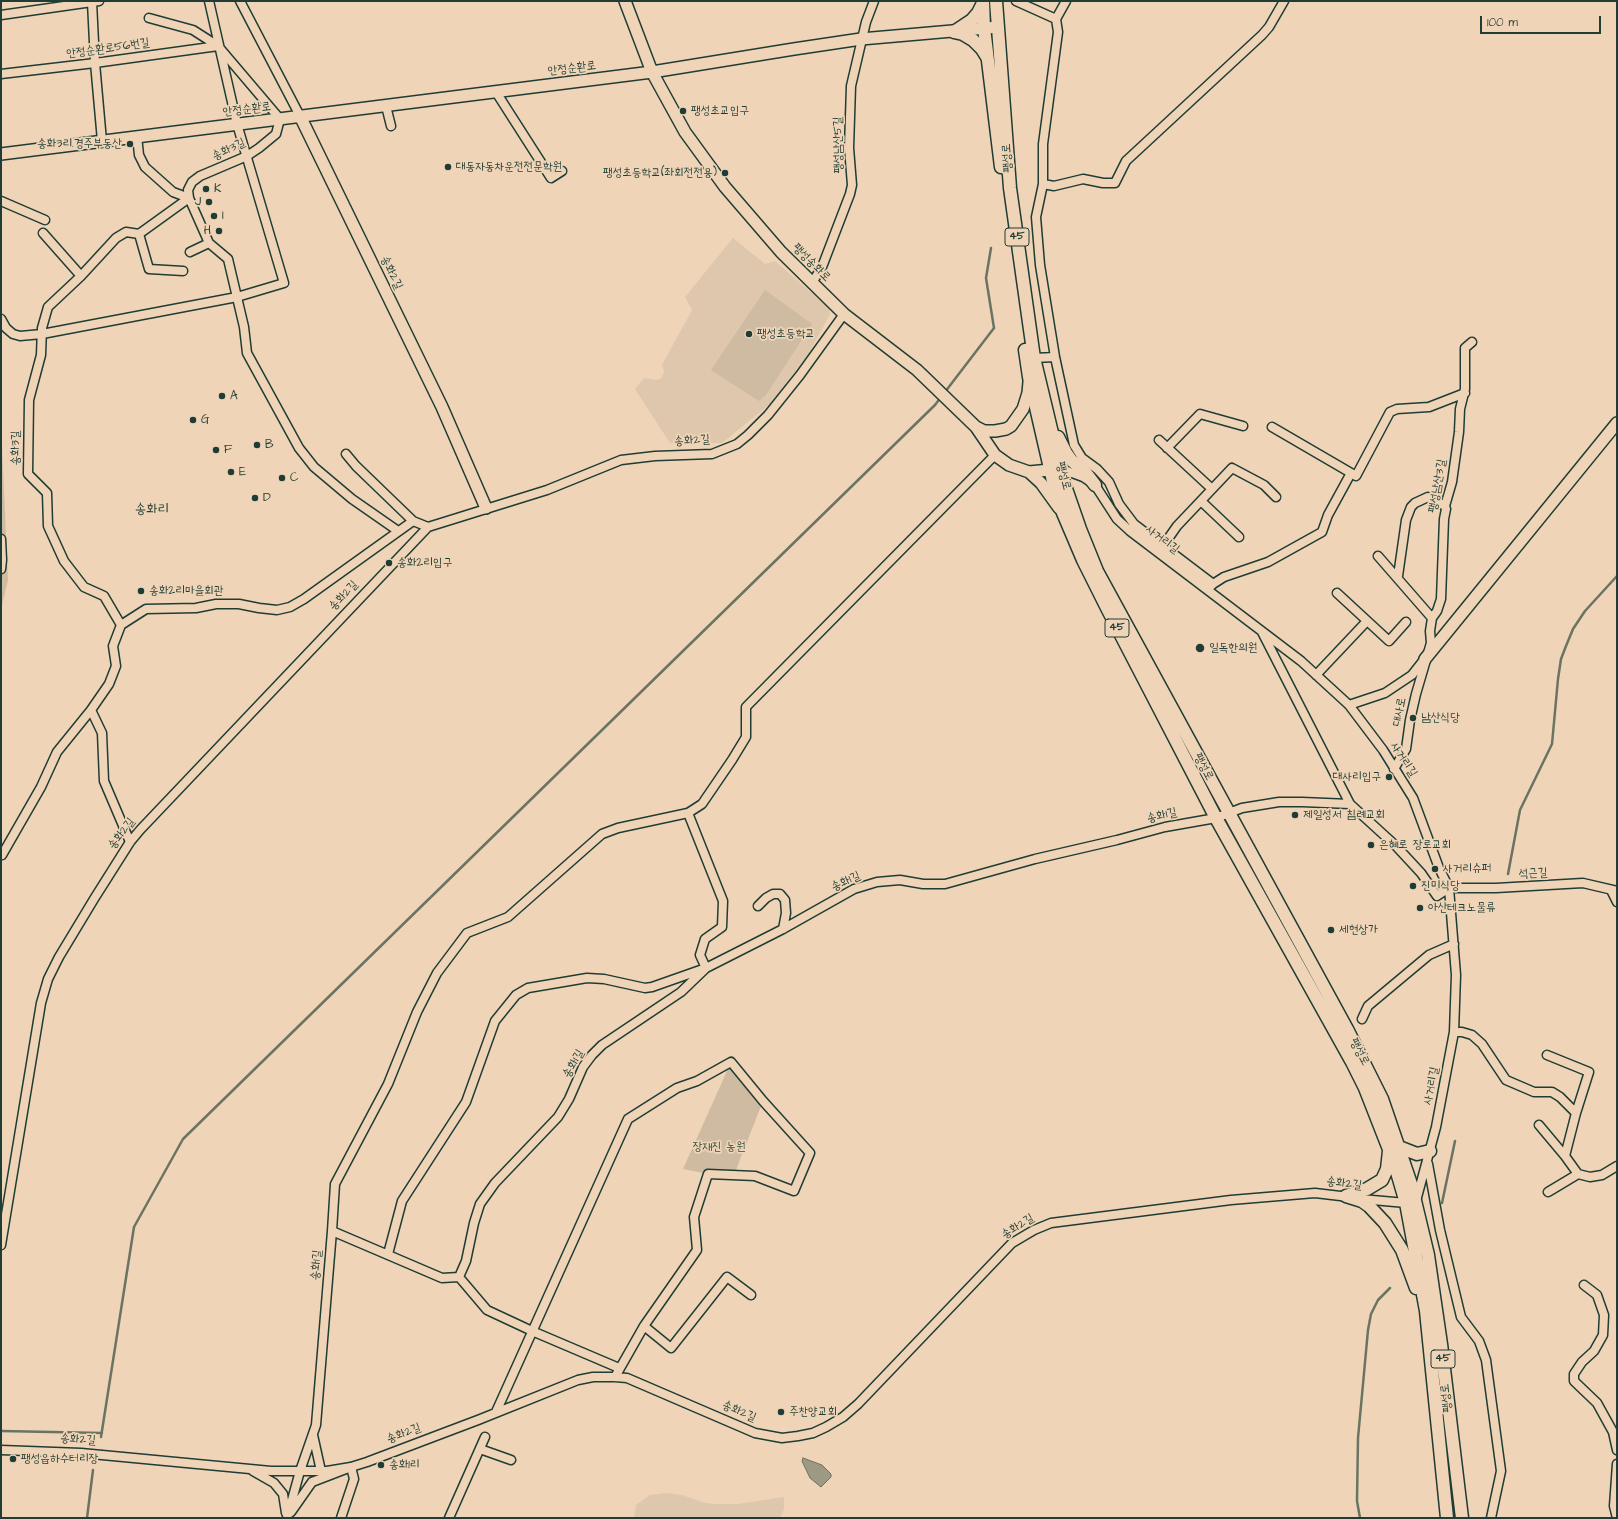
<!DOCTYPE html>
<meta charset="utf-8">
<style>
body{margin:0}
#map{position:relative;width:1618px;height:1519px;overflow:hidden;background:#f0d4b7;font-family:"Architects Daughter",sans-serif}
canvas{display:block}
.frame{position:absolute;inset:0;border:2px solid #1f3d34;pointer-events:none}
.scale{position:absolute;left:1480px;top:16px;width:121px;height:18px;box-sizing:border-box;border:2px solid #1f3d34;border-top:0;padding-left:5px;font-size:12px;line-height:14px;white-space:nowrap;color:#1f3d34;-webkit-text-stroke:3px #f0d4b7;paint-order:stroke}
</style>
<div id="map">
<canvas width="1618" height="1519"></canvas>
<div class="frame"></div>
<div class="scale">100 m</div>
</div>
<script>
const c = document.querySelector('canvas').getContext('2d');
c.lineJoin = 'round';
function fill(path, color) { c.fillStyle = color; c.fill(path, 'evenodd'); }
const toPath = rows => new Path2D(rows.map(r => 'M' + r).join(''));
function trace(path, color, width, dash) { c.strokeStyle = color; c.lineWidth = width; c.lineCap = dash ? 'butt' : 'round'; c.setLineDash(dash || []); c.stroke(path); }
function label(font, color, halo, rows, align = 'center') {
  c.font = font + ' "Architects Daughter","Poor Story",sans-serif'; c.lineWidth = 3.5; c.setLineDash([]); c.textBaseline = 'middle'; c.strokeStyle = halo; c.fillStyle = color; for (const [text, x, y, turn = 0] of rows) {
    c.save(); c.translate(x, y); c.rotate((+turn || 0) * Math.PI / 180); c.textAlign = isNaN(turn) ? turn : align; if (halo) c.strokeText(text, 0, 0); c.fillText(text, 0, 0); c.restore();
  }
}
const built = toPath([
 [733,238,765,264,775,261,829,308,830,314,809,353,769,405,722,443,670,443,635,389,644,378,657,380,662,378,664,371,662,365,692,310,685,297],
 [666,1493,682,1495,705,1503,716,1504,738,1504,784,1497,784,1509,780,1518,634,1518,636,1505,640,1502,650,1495]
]);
const green = toPath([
 [765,290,812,324,766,395,759,401,711,370],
 [1,424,8,580,1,609],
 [731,1062,763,1101,734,1175,708,1174,683,1169]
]);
const water = toPath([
 [803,1458,822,1465,831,1474,831,1477,821,1487,810,1478,802,1461,803,1458]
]);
const stream = toPath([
 [945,392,994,328,986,278,991,248],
 [1508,874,1520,810,1552,744,1558,679,1561,659,1566,646,1573,629,1585,611,1617,576],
 [1442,1203,1455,1141],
 [1,1431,102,1433],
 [101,1437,134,1227,183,1139,935,405,941,397],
 [87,1518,93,1470],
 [1360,1518,1357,1501,1358,1438,1368,1330,1371,1314,1378,1300,1390,1288]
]);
const street = toPath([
 [240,1,300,116],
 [1016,1,1056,19],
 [92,2,95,63,102,141],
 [1,15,99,1],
 [1056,19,1058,32,1043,144,1043,184,1036,217,1040,265,1055,357,1074,445,1082,458,1097,469,1109,482,1119,504,1134,524,1213,584],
 [1056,19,1066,1],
 [1,74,95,63,218,46],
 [496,92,551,178,562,171],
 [386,106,391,126],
 [137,136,139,155,145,167,173,192,189,198,209,243,228,259,244,327,247,353,299,448,314,467,352,499,398,531],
 [1043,184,1054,186,1083,179,1103,183,1115,183,1126,161,1262,35,1269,27,1284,1],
 [1,201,45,220],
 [43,233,81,276],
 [139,234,149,269,183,271],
 [190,252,209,243],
 [812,283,822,267,850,194,852,185,849,148,851,86,866,22,874,1],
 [1,319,6,328,13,334,20,336,42,334,237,297,284,283,237,124,209,1],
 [1034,358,1055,357],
 [1159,440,1212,489],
 [1167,448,1200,414,1243,426],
 [346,454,356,466,413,521],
 [1057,470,1067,471,1083,477,1095,485,1117,519,1130,531,1301,661,1349,705,1383,750,1413,798,1439,868,1449,888,1456,975,1454,1032,1436,1127,1416,1201,1406,1203,1361,1199],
 [1351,473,1356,476,1390,412,1397,409,1429,407,1465,393],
 [1201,501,1239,537],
 [1,539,2,560,1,569],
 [1163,546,1177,526,1232,468,1264,485,1276,497],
 [1378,556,1432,618],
 [1398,576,1406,520,1411,507,1415,503,1428,497,1445,506],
 [1209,588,1213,584,1224,577,1268,562,1322,532,1328,515,1351,473,1272,427],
 [1337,593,1389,641,1406,622],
 [121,625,104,596,84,587,64,561,48,526,47,493,28,474,29,400,41,355,42,328,48,307,81,276,116,238,126,232,139,234,189,198,188,190,192,182,200,176,247,156,259,148,276,134,280,119,218,46,193,30,149,18],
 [1262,632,1350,804],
 [1316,675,1367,621],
 [1349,705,1385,693,1412,675,1423,661],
 [91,710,102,733,104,781,130,842],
 [1394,769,1406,749,1410,720,1416,694,1431,643,1430,631,1432,618,1437,611,1441,599,1444,519,1446,509,1445,506,1452,482,1459,432,1460,409,1465,389,1465,348,1472,342],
 [2,855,41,787,57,752,91,710,109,684,116,666,113,646,121,625,146,609,196,608,216,604,239,604,259,608,277,610,290,607,304,599,413,521,428,527],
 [1611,890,1617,902],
 [758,906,766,898,773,894,780,894,785,900,786,913,783,929],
 [1362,1019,1368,1006,1429,955,1454,944],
 [1454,1032,1462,1032,1472,1035,1482,1044,1506,1080,1534,1092,1552,1092,1560,1097,1576,1113,1565,1156,1578,1174,1590,1177,1602,1175,1617,1166],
 [1547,1055,1589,1072,1576,1113],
 [1539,1125,1565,1156],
 [1428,1164,1440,1230,1461,1317,1479,1341,1486,1360,1501,1471,1491,1518],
 [1548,1192,1578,1174],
 [332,1231,335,1184,388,1084,417,1012,437,973,467,933,508,917,602,834,618,828,688,813,702,804,732,760,746,737,746,707,995,455],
 [1,1245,41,1003,48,979,59,957,94,899,130,842,140,830,428,527,547,490,621,460,655,456,712,454,737,444,748,435,768,415,800,375,844,314],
 [388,1254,402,1201,466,1102,495,1021,516,995,528,988,587,978,604,979,645,988,652,987,706,968,700,955,705,939,722,927,723,901,688,813],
 [459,1277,487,1310,532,1331,619,1368],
 [1584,1285,1597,1295,1604,1315,1603,1335,1594,1351,1582,1362,1574,1374,1574,1381,1597,1403,1613,1432,1617,1450],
 [644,1326,671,1348,727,1277,751,1295],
 [496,1412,628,1119,677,1088,697,1081,731,1062,763,1101,810,1153,794,1191,755,1176,708,1174,694,1217,697,1250,644,1326,615,1377],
 [313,1435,321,1471],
 [480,1449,511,1460],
 [1,1450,81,1453,271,1471,327,1471,351,1467,367,1462,478,1420,578,1380,593,1377,615,1377,627,1378,755,1433,782,1438,798,1436,813,1433,826,1427,843,1417,858,1404,1012,1243,1034,1230,1051,1223,1231,1200,1315,1193,1349,1197],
 [253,1471,274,1483,283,1494,286,1513],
 [291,1512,312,1482,351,1467,354,1479,341,1518],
 [287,1518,300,1471,316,1425,332,1231,442,1278,459,1277,466,1261,474,1223,480,1204,495,1183,558,1117,569,1099,583,1067,592,1055,602,1045,681,992,706,968,783,929,854,889,877,882,900,880,923,884,945,884,1035,859,1117,840,1165,827,1216,818,1242,808,1279,802,1302,802,1350,804,1396,846,1421,873,1437,896,1449,888,1496,888,1583,883,1617,891],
 [449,1518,485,1437],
 [1617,1518,1614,1506,1617,1464]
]);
const secondary = toPath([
 [625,1,652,72,685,132,725,187,781,252,844,314,917,370,976,427,995,455,1009,465,1029,472,1050,470],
 [300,116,442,407,486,508],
 [1,154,652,72,794,49,861,39,998,27],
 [976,427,984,431,995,431,1006,429,1011,426,1023,409,1028,393,1029,382],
 [1029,472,1041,483,1059,508],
 [1425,659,1617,423]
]);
const primary = toPath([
 [983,1,984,28,1001,167],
 [996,1,1010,188,1034,358,1064,483,1080,529,1097,571,1347,1029,1382,1099,1411,1184,1428,1255,1441,1344,1462,1518],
 [954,32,963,34,973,40,982,49,987,57],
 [954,32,972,20,978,13,983,3],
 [1025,350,1029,377,1055,490,1063,513,1083,560,1107,608,1216,818,1352,1062,1365,1088,1394,1162,1406,1203,1426,1311,1447,1518],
 [1058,437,1066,453,1071,460,1085,472,1095,485],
 [1399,1147,1417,1154,1430,1151],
 [1346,1196,1362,1201,1369,1206,1385,1223,1402,1250,1416,1288],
 [1346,1196,1367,1189,1382,1180,1387,1169,1389,1151]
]);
const markers = [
 [683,111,4,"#1f3d34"],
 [130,144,4,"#1f3d34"],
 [448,167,4,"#1f3d34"],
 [725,173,4,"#1f3d34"],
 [206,189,4,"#1f3d34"],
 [209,202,4,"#1f3d34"],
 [214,216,4,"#1f3d34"],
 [219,231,4,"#1f3d34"],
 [749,334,4,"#1f3d34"],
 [222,396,4,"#1f3d34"],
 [193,420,4,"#1f3d34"],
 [257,445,4,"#1f3d34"],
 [216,450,4,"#1f3d34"],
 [231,472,4,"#1f3d34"],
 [282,478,4,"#1f3d34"],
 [255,498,4,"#1f3d34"],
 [389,563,4,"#1f3d34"],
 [141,591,4,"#1f3d34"],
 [1200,648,5,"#1f3d34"],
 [1413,718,4,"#1f3d34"],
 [1389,777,4,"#1f3d34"],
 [1295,815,4,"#1f3d34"],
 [1371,845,4,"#1f3d34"],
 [1435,869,4,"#1f3d34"],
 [1413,886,4,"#1f3d34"],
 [1420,908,4,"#1f3d34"],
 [1331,930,4,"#1f3d34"],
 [781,1412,4,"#1f3d34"],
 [13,1459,4,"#1f3d34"],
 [381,1465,4,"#1f3d34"]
];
const shields = [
 [1017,237,24],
 [1117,628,24],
 [1443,1359,24]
];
const shieldNames = [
 ["45",1017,237],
 ["45",1117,628],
 ["45",1443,1359]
];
const streetNames = [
 ["안정순환로56번길",108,49,-8],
 ["안정순환로",572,69,-7],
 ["안정순환로",247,110,-7],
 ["팽성남산5길",839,145,-91],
 ["송화3길",229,150,-26],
 ["팽성로",1008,158,-94],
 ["팽성송화로",811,263,45],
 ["송화2길",391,273,64],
 ["송화2길",692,441,-4],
 ["송화3길",16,448,-90],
 ["팽성로",1063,476,75],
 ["팽성남산3길",1438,486,-80],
 ["사거리길",1162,540,37],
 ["송화2길",344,596,-47],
 ["대사로",1400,712,-79],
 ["사거리길",1403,760,57],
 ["팽성로",1203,767,62],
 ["송화1길",1162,816,-13],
 ["송화2길",122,834,-53],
 ["석근길",1533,874,-3],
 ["송화1길",846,882,-25],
 ["팽성로",1359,1052,62],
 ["송화1길",574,1064,-60],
 ["사거리길",1432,1086,-79],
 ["송화2길",1344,1184,7],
 ["송화2길",1018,1227,-32],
 ["송화1길",317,1265,-85],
 ["팽성로",1447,1398,-97],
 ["송화2길",739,1412,23],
 ["송화2길",404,1434,-21],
 ["송화2길",78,1440,4]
];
const poiNames = [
 ["팽성초교입구",691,111],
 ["송화3리.경주부동산",122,144,"right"],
 ["대동자동차운전전문학원",456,167],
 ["팽성초등학교(좌회전전용)",717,173,"right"],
 ["K",214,189],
 ["J",201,202,"right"],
 ["I",222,216],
 ["H",211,231,"right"],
 ["팽성초등학교",757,334],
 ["A",230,396],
 ["G",201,420],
 ["B",265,445],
 ["F",224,450],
 ["E",239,472],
 ["C",290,478],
 ["D",263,498],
 ["송화2리입구",397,563],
 ["송화2리마을회관",149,591],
 ["일독한의원",1209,648],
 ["남산식당",1421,718],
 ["대사리입구",1381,777,"right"],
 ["제일성서 침례교회",1303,815],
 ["은혜로 장로교회",1379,845],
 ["사거리슈퍼",1443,869],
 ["진미식당",1421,886],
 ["아산테크노물류",1428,908],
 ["세현상가",1339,930],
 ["주찬양교회",789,1412],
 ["팽성읍하수터리장",21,1459],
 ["송화1리",389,1465]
];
const parkNames = [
 ["장재진 농원",719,1147]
];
const quarterNames = [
 ["송화리",152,510]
];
fill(built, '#dec7ac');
fill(green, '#cebba2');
fill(water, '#9d9983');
trace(water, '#6b7463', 1);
trace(stream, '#6b7463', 2.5);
trace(street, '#1f3d34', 11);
trace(secondary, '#1f3d34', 14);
trace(primary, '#1f3d34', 15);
trace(street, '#f0d4b7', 8);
trace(secondary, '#f0d4b7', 11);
trace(primary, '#f0d4b7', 12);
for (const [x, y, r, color] of markers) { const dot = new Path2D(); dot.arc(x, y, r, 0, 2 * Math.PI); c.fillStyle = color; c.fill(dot); trace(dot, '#f0d4b7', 1.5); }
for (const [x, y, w] of shields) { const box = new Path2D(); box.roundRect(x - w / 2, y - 9, w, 18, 3); c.fillStyle = '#f0d4b7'; c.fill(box); trace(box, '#1f3d34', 1); }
label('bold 11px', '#1f3d34', null, shieldNames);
label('12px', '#1f3d34', '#f0d4b7', streetNames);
label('12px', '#1f3d34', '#f0d4b7', poiNames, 'left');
label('12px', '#304a3f', '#f0d4b7', parkNames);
label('14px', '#1f3d34', '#f0d4b7', quarterNames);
</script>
